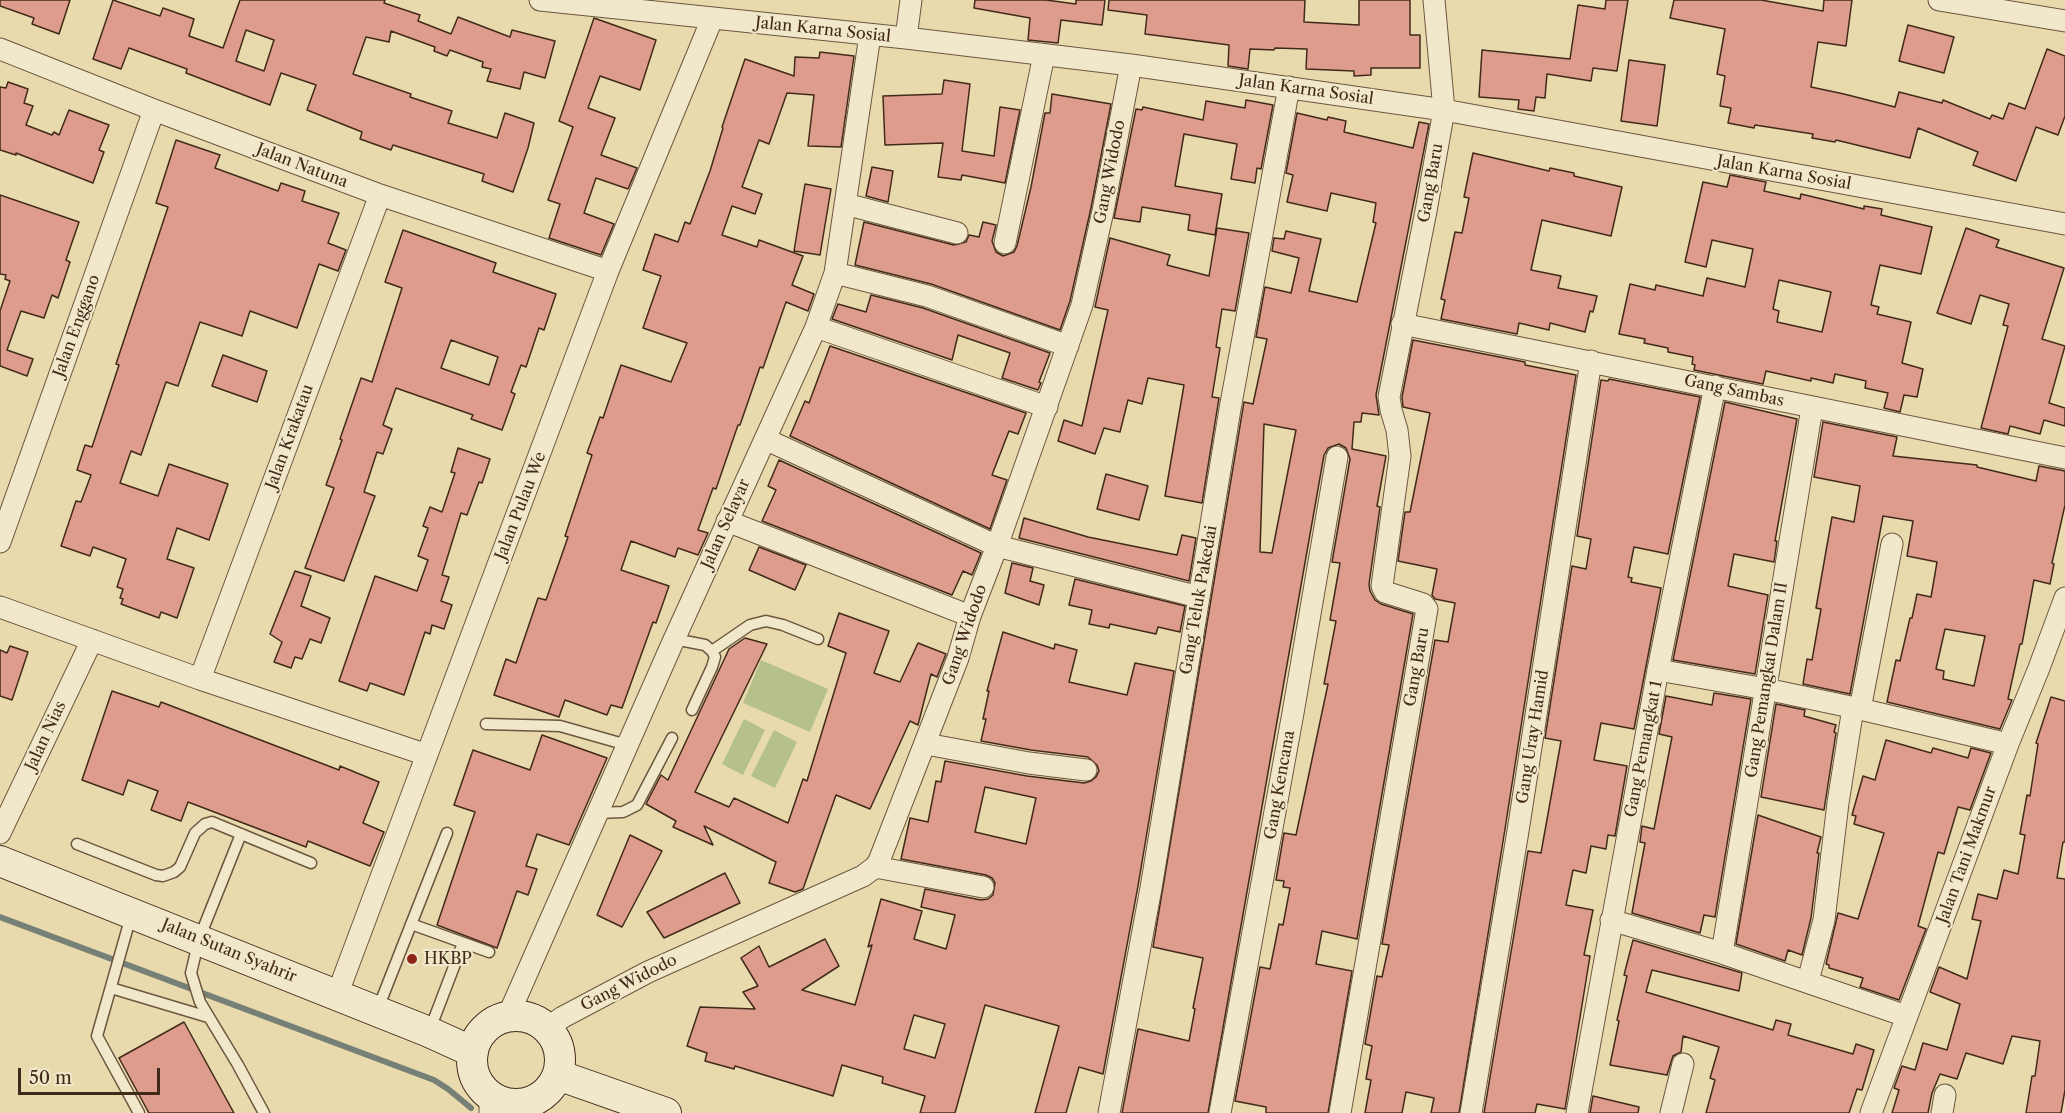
<!DOCTYPE html>
<style>
body{margin:0}
#map{position:relative;width:2065px;height:1113px;overflow:hidden;background:#e9daae;font-family:"Libre Caslon Text",serif}
canvas{display:block}
.scale{position:absolute;left:18px;top:1068px;width:142px;height:27px;box-sizing:border-box;border:3px solid #422a1a;border-top:0;padding-left:8px;font-size:18px;line-height:21px;white-space:nowrap;color:#422a1a;-webkit-text-stroke:4px #f1e7ca;paint-order:stroke}
</style>
<div id="map">
<canvas width="2065" height="1113"></canvas>
<div class="scale">50 m</div>
</div>
<script>
const c = document.querySelector('canvas').getContext('2d');
c.lineJoin = 'round';
function fill(path, color) { c.fillStyle = color; c.fill(path, 'evenodd'); }
const toPath = rows => new Path2D(rows.map(r => 'M' + r).join(''));
function trace(path, color, width, dash) { c.strokeStyle = color; c.lineWidth = width; c.lineCap = dash ? 'butt' : 'round'; c.setLineDash(dash || []); c.stroke(path); }
function label(font, color, halo, rows, align = 'center') {
  c.font = font + ' "Libre Caslon Text",serif'; c.lineWidth = 4.5; c.setLineDash([]); c.textBaseline = 'middle'; c.strokeStyle = halo; c.fillStyle = color; for (const [text, x, y, turn = 0] of rows) {
    c.save(); c.translate(x, y); c.rotate((+turn || 0) * Math.PI / 180); c.textAlign = isNaN(turn) ? turn : align; if (halo) c.strokeText(text, 0, 0); c.fillText(text, 0, 0); c.restore();
  }
}
const green = toPath([
 [761,660,828,689,810,732,743,703],
 [744,719,765,730,743,775,722,764],
 [774,730,797,742,775,788,751,776]
]);
const stream = toPath([
 [0,917,434,1080,448,1089,471,1108]
]);
const building = toPath([
 [0,0,70,0,59,34,32,24,34,18,0,6,0,0],
 [113,0,160,16,163,8,194,19,189,36,223,48,240,0,385,0,384,3,420,15,418,21,451,34,458,17,510,37,512,30,555,41,545,78,524,72,520,89,487,81,491,69,482,67,483,62,450,50,447,56,434,51,435,47,391,31,389,42,366,37,353,74,411,94,410,97,452,111,448,123,497,138,505,113,534,123,528,148,513,192,482,181,484,174,393,145,391,150,360,139,362,132,307,110,316,85,281,73,270,105,186,73,187,69,129,48,121,69,93,59,113,0],
 [246,30,274,40,264,71,236,61,246,30],
 [975,0,1046,0,1076,4,1076,0,1105,0,1102,25,1061,20,1058,43,1028,40,1030,18,974,8,975,0],
 [1109,0,1305,0,1304,22,1359,25,1359,0,1410,0,1410,35,1420,35,1420,68,1371,68,1371,75,1354,76,1354,71,1306,69,1307,49,1275,48,1274,50,1250,49,1248,69,1228,66,1229,45,1145,34,1147,15,1108,10,1109,0],
 [1606,0,1628,0,1617,71,1593,68,1591,81,1547,74,1545,98,1536,97,1534,111,1518,109,1519,100,1479,97,1482,50,1570,59,1578,5,1605,9,1606,0],
 [1674,0,1761,0,1823,11,1824,0,1852,0,1846,46,1818,42,1811,87,1844,94,1895,107,1899,92,1942,103,1943,100,1990,119,1992,115,2003,119,2009,103,2025,109,2047,49,2065,56,2065,116,2058,135,2036,127,2016,181,1973,165,1978,152,1918,128,1910,158,1836,140,1835,142,1812,138,1813,134,1755,125,1754,128,1728,123,1731,108,1720,106,1725,76,1717,74,1725,29,1670,18,1674,0],
 [594,18,656,40,640,90,600,76,588,108,615,118,601,155,637,168,628,189,596,178,584,213,614,224,601,255,549,238,560,204,548,200,573,127,559,121,594,18],
 [1908,25,1954,37,1944,73,1899,61,1908,25],
 [820,52,854,56,841,147,808,146,814,95,787,93,769,144,759,140,742,187,762,194,755,214,732,206,722,235,757,247,759,240,803,256,792,285,814,294,808,311,786,302,763,368,760,367,740,425,738,425,716,489,713,488,698,530,708,533,698,555,678,548,675,557,631,541,621,570,669,586,656,623,653,622,622,708,611,705,607,715,565,700,559,717,494,695,506,659,516,663,538,598,546,600,568,537,565,536,592,455,587,453,600,417,603,418,621,365,671,382,687,343,643,328,661,276,643,270,655,234,678,242,685,222,690,224,710,171,723,128,722,127,745,59,794,76,795,57,819,58,820,52],
 [1629,60,1665,65,1657,126,1621,121,1629,60],
 [944,80,970,84,962,151,994,156,1000,107,1020,110,1005,183,962,175,961,180,938,177,943,143,885,145,883,96,942,94,944,80],
 [8,82,28,89,24,103,33,106,26,125,52,135,54,132,59,135,69,110,109,125,99,150,104,152,93,183,16,153,16,155,0,150,0,87,6,88,8,82],
 [1052,94,1111,104,1091,208,1070,301,1060,330,931,284,855,265,864,222,954,245,966,242,969,235,979,237,983,222,996,225,992,241,996,252,1003,256,1014,252,1017,246,1031,187,1045,113,1050,113,1052,94],
 [1246,100,1273,105,1261,169,1257,168,1255,183,1231,179,1237,144,1184,134,1175,186,1222,194,1215,235,1188,230,1190,215,1142,207,1140,222,1114,218,1136,109,1142,110,1143,107,1203,120,1206,101,1245,108,1246,100],
 [1297,113,1327,120,1328,117,1346,121,1344,132,1413,148,1419,122,1429,124,1376,395,1379,415,1362,413,1361,422,1354,422,1352,449,1386,456,1377,506,1380,507,1369,584,1370,591,1375,600,1381,604,1413,614,1357,939,1322,931,1316,964,1352,971,1328,1113,1266,1113,1266,1107,1235,1101,1260,967,1270,969,1279,924,1283,925,1290,888,1283,887,1284,881,1276,880,1284,833,1296,835,1328,684,1324,684,1336,621,1330,620,1340,563,1332,562,1350,459,1346,448,1339,444,1328,448,1324,455,1208,1113,1122,1113,1138,1029,1189,1041,1195,1009,1193,1008,1203,958,1153,947,1244,402,1253,404,1267,339,1256,337,1265,287,1291,293,1299,258,1272,251,1274,238,1284,239,1286,231,1321,239,1309,291,1357,302,1376,223,1373,222,1376,203,1331,193,1327,211,1287,202,1293,175,1286,173,1297,113],
 [1264,424,1296,430,1272,553,1260,552,1264,424],
 [176,140,220,155,215,168,278,191,281,183,305,191,302,201,339,213,328,243,346,250,338,271,319,264,297,328,250,311,242,336,200,322,178,386,166,382,141,455,131,451,120,483,158,496,169,464,228,484,209,540,177,528,167,559,194,568,177,618,161,612,159,618,121,604,123,599,120,598,123,589,117,587,126,559,93,547,90,556,61,546,76,501,81,502,91,475,77,470,85,445,92,447,119,365,116,364,168,207,156,203,176,140],
 [1473,153,1549,171,1550,168,1574,173,1574,176,1622,187,1611,236,1542,220,1531,270,1561,276,1558,288,1597,296,1593,312,1590,311,1585,332,1550,323,1549,330,1519,323,1517,334,1441,319,1445,300,1441,299,1455,232,1462,233,1469,198,1464,197,1473,153],
 [872,167,893,171,888,202,866,196,872,167],
 [1730,175,1766,182,1764,191,1800,199,1801,194,1864,209,1864,206,1882,209,1881,215,1932,227,1921,274,1880,265,1871,305,1879,307,1877,314,1911,322,1902,363,1923,369,1917,397,1904,395,1900,412,1884,408,1888,393,1865,388,1866,381,1835,374,1833,383,1811,378,1811,381,1766,371,1763,384,1694,370,1695,365,1692,364,1693,357,1668,352,1668,348,1644,343,1645,339,1619,334,1630,284,1655,290,1656,285,1703,296,1707,278,1745,287,1753,249,1712,240,1706,267,1685,262,1703,182,1727,187,1730,175],
 [1779,280,1831,292,1822,332,1777,322,1779,311,1773,309,1779,280],
 [805,184,831,189,820,255,794,251,805,184],
 [0,195,79,222,66,260,70,262,58,298,52,295,44,318,21,311,7,350,33,359,27,376,0,366,0,311,10,281,5,279,6,275,0,274,0,195],
 [1217,228,1249,233,1235,311,1222,309,1216,347,1220,348,1212,397,1219,398,1202,503,1165,496,1184,385,1148,378,1142,404,1128,400,1120,432,1104,428,1095,454,1058,441,1064,420,1082,426,1108,310,1095,307,1110,238,1170,255,1167,265,1209,276,1217,228],
 [1966,228,1999,240,1996,247,2064,268,2042,339,2065,346,2049,403,2065,408,2065,426,2044,420,2040,434,2010,426,2008,434,1981,428,2008,326,2003,325,2009,304,1980,295,1971,324,1937,313,1966,228],
 [403,230,496,263,493,272,556,294,544,330,539,328,526,367,521,365,511,392,515,394,502,430,471,419,473,415,396,388,383,425,392,429,383,454,377,452,364,492,375,496,344,581,305,568,334,488,326,485,342,440,340,439,361,378,372,382,402,288,385,282,403,230],
 [451,340,498,357,489,385,441,368,451,340],
 [871,295,923,308,1050,353,1039,382,1041,383,1038,390,1002,378,1010,353,958,335,952,360,832,319,838,304,866,312,871,295],
 [1413,340,1525,362,1525,365,1576,375,1505,829,1459,1113,1431,1113,1434,1098,1406,1092,1402,1113,1365,1113,1371,1080,1366,1079,1372,1046,1365,1044,1377,976,1382,977,1389,945,1382,944,1435,640,1448,642,1455,603,1435,599,1432,595,1437,569,1398,561,1405,512,1410,512,1430,413,1403,407,1402,397,1413,340],
 [830,346,1026,413,1018,434,1009,431,992,475,1007,480,990,529,790,436,805,401,809,403,830,346],
 [223,355,267,371,257,402,212,386,223,355],
 [1609,379,1700,397,1668,554,1634,547,1628,577,1632,578,1631,582,1661,588,1634,729,1601,723,1594,760,1627,766,1615,836,1608,835,1606,849,1591,846,1586,873,1573,870,1566,905,1593,910,1584,955,1590,956,1565,1109,1537,1104,1535,1113,1484,1113,1528,851,1541,853,1561,741,1545,738,1572,566,1586,569,1591,539,1577,536,1601,380,1608,381,1609,379],
 [1725,402,1797,419,1775,541,1777,541,1774,562,1734,554,1728,586,1768,595,1755,674,1673,660,1725,402],
 [1823,422,1897,437,1893,456,1977,465,1977,467,2036,481,2039,466,2065,471,2065,505,2052,563,2054,564,2050,584,2034,580,2022,644,2020,644,2008,699,2012,700,2000,729,1887,702,1896,660,1900,661,1910,618,1912,618,1917,594,1931,597,1937,562,1907,556,1913,521,1883,516,1850,694,1803,684,1807,659,1812,660,1821,609,1816,608,1832,517,1854,522,1860,486,1814,477,1823,422],
 [1945,629,1985,636,1974,686,1943,679,1944,671,1936,669,1945,629],
 [458,448,490,459,482,483,479,482,467,515,461,513,442,575,449,577,441,601,452,605,444,629,432,625,430,634,425,632,404,695,370,683,367,691,339,681,375,576,417,591,428,560,418,556,428,528,423,526,430,507,442,512,455,473,451,472,458,448],
 [779,460,981,553,972,575,963,571,952,595,762,521,776,490,768,486,779,460],
 [1106,474,1148,486,1139,520,1097,509,1106,474],
 [1024,518,1088,537,1177,555,1182,535,1196,538,1189,581,1019,538,1024,518],
 [759,547,806,565,795,590,749,570,759,547],
 [1012,563,1033,568,1030,581,1044,585,1039,605,1005,593,1012,563],
 [295,571,311,576,301,606,330,618,321,643,310,639,302,659,295,657,291,668,274,662,282,642,270,634,295,571],
 [1075,579,1185,606,1180,632,1158,627,1156,634,1110,624,1109,628,1089,624,1092,610,1069,605,1075,579],
 [839,613,889,631,874,673,900,682,918,643,946,654,937,677,931,674,918,725,910,721,870,809,836,795,803,889,795,892,769,883,776,862,704,826,713,845,673,827,676,821,646,804,661,775,668,780,729,649,745,638,767,644,695,792,729,807,734,798,788,823,803,779,807,781,846,653,828,646,839,613],
 [1003,632,1054,649,1055,644,1077,650,1069,682,1127,695,1135,663,1174,671,1138,886,1103,1074,1079,1067,1066,1113,1035,1113,1059,1026,985,1005,955,1113,920,1113,925,1096,882,1083,883,1077,842,1065,833,1096,735,1066,734,1069,705,1061,707,1053,687,1046,700,1007,755,1009,743,992,758,986,741,958,759,946,769,967,825,939,839,966,802,990,855,1005,872,945,868,947,881,899,922,911,914,939,946,949,955,915,921,907,925,889,981,900,988,899,993,895,995,883,992,878,986,875,901,859,910,818,928,822,936,781,941,782,945,761,1027,776,1084,783,1091,781,1096,777,1099,771,1097,765,1088,757,1031,750,981,741,986,719,983,719,989,691,987,691,1003,632],
 [985,787,1036,798,1026,844,975,832,985,787],
 [914,1015,945,1024,935,1058,904,1049,914,1015],
 [10,646,28,652,12,700,0,696,0,650,7,653,10,646],
 [112,691,159,707,161,702,339,770,340,766,379,782,363,823,384,832,370,866,308,841,306,847,188,802,181,821,151,810,158,791,128,780,123,795,82,780,112,691],
 [1714,693,1751,699,1715,917,1704,915,1700,933,1632,913,1645,843,1640,842,1642,826,1654,829,1672,737,1659,734,1666,696,1712,705,1714,693],
 [2051,697,2065,701,2065,842,2063,842,2057,878,2065,879,2065,1090,2061,1113,2026,1113,2032,1076,2035,1076,2040,1041,2012,1036,2003,1064,1966,1053,1957,1079,1940,1074,1932,1093,1928,1113,1892,1113,1899,1090,1894,1088,1902,1066,1915,1070,1923,1043,1947,1050,1960,1004,1930,992,1939,967,1967,979,1981,921,1972,919,1978,894,1997,899,2004,870,2018,874,2025,835,2020,834,2027,795,2030,796,2038,744,2036,743,2051,697],
 [1776,704,1805,710,1804,716,1836,725,1834,732,1836,733,1824,810,1761,797,1776,704],
 [542,735,607,758,569,845,537,834,526,866,537,869,528,895,517,891,497,948,437,925,475,812,454,805,473,750,530,770,542,735],
 [1886,740,1931,753,1933,748,1968,758,1971,748,1991,753,1970,810,1958,807,1944,854,1938,852,1918,926,1926,929,1899,1000,1860,987,1863,978,1829,968,1829,965,1826,964,1838,913,1858,919,1884,833,1854,824,1856,816,1852,815,1863,776,1875,780,1886,740],
 [1758,815,1821,837,1817,853,1819,853,1811,918,1802,955,1788,950,1785,961,1736,944,1758,815],
 [630,835,662,851,622,927,597,915,630,835],
 [725,873,740,903,664,938,647,912,725,873],
 [1633,940,1742,973,1739,991,1652,970,1646,992,1773,1030,1776,1020,1791,1024,1788,1035,1853,1054,1856,1044,1874,1050,1862,1090,1857,1089,1849,1113,1706,1113,1715,1080,1710,1078,1719,1047,1683,1036,1681,1052,1673,1056,1667,1075,1610,1065,1619,1021,1617,1020,1627,976,1624,975,1633,940],
 [184,1022,234,1113,149,1113,119,1058,184,1022],
 [1593,1096,1639,1107,1638,1113,1590,1113,1593,1096]
]);
const lane = toPath([
 [674,639,705,645,712,651,715,657,712,667,692,710],
 [712,651,750,625,766,621,783,625,818,639],
 [486,724,560,726,627,745],
 [597,813,623,812,637,805,672,738],
 [241,834,199,939,191,973,200,1002,238,1065,264,1113],
 [77,844,156,875,163,876,174,872,180,867,195,833,205,824,212,822,311,863],
 [131,916,97,1036,139,1113],
 [411,924,489,952],
 [111,988,208,1017],
 [377,1011,447,833],
 [429,1032,463,943]
]);
const street = toPath([
 [540,0,906,38,1131,65,1444,110,2065,224],
 [1939,0,2065,21],
 [906,38,911,0],
 [0,49,154,110,380,195,608,271],
 [845,204,957,233],
 [1005,243,1044,55],
 [835,273,927,296,1068,346],
 [1402,324,2065,458],
 [816,327,1047,407],
 [765,439,997,546,1199,597],
 [727,521,970,616],
 [0,542,154,110],
 [0,607,200,679,427,755],
 [1658,670,1766,689,1860,709,2008,744],
 [200,679,380,195],
 [1860,709,1892,544],
 [926,744,1029,763,1086,770],
 [0,833,92,640],
 [875,867,983,887],
 [1611,920,1722,953,1906,1016],
 [1722,953,1812,408],
 [1808,981,1824,920,1838,803,1853,708],
 [337,995,608,271,712,19],
 [508,1016,672,644,816,327,835,273,870,35],
 [547,1028,563,1017,648,972,863,876,875,867,879,861,958,658,970,616,997,546,1082,305,1103,211,1131,65],
 [490,1096,490,1113],
 [1109,1113,1151,888,1230,409,1289,87],
 [1220,1113,1293,713,1337,457],
 [1340,1113,1427,609,1423,604,1385,592,1382,586,1400,456,1397,430,1391,410,1389,397,1426,211,1444,110,1434,0],
 [1471,1113,1518,831,1591,361],
 [1577,1113,1658,670,1715,386],
 [1671,1113,1683,1064],
 [1871,1113,2008,744,2039,668,2065,598],
 [1942,1113,1945,1095]
]);
const secondary = toPath([
 [0,861,429,1032,473,1052],
 '472 1060a44 44 0 1 1 88 0a44 44 0 1 1-88 0Z',
 [558,1075,666,1113]
]);
const markers = [
 [412,959,6,"#8f2418"]
];
const streetNames = [
 ["Jalan Karna Sosial",823,30,6],
 ["Jalan Karna Sosial",1306,90,8],
 ["Jalan Natuna",302,166,21],
 ["Gang Widodo",1110,172,-79],
 ["Jalan Karna Sosial",1784,173,10],
 ["Gang Baru",1431,183,-80],
 ["Jalan Enggano",77,326,-70],
 ["Gang Sambas",1734,391,12],
 ["Jalan Krakatau",290,437,-70],
 ["Jalan Pulau We",521,506,-69],
 ["Jalan Selayar",726,524,-66],
 ["Gang Teluk Pakedai",1199,600,-80],
 ["Gang Widodo",965,635,-71],
 ["Gang Baru",1417,667,-80],
 ["Gang Pemangkat Dalam II",1767,680,-81],
 ["Jalan Nias",46,736,-65],
 ["Gang Uray Hamid",1533,737,-81],
 ["Gang Pemangkat 1",1644,749,-79],
 ["Gang Kencana",1280,785,-80],
 ["Jalan Tani Makmur",1967,855,-70],
 ["Jalan Sutan Syahrir",229,951,22],
 ["Gang Widodo",629,983,-27]
];
const poiNames = [
 ["HKBP",424,959]
];
fill(green, '#b5c08b');
trace(stream, '#768076', 6);
fill(building, '#de9c8c');
trace(building, '#422a1a', 1.5);
trace(lane, '#6c563f', 13);
trace(street, '#6c563f', 23);
trace(secondary, '#422a1a', 32);
trace(lane, '#f1e7ca', 10);
trace(street, '#f1e7ca', 21);
trace(secondary, '#f1e7ca', 30);
for (const [x, y, r, color] of markers) { const dot = new Path2D(); dot.arc(x, y, r, 0, 2 * Math.PI); c.fillStyle = color; c.fill(dot); trace(dot, '#f1e7ca', 2); }
label('16px', '#422a1a', '#f1e7ca', streetNames);
label('16px', '#422a1a', '#f1e7ca', poiNames, 'left');
</script>
